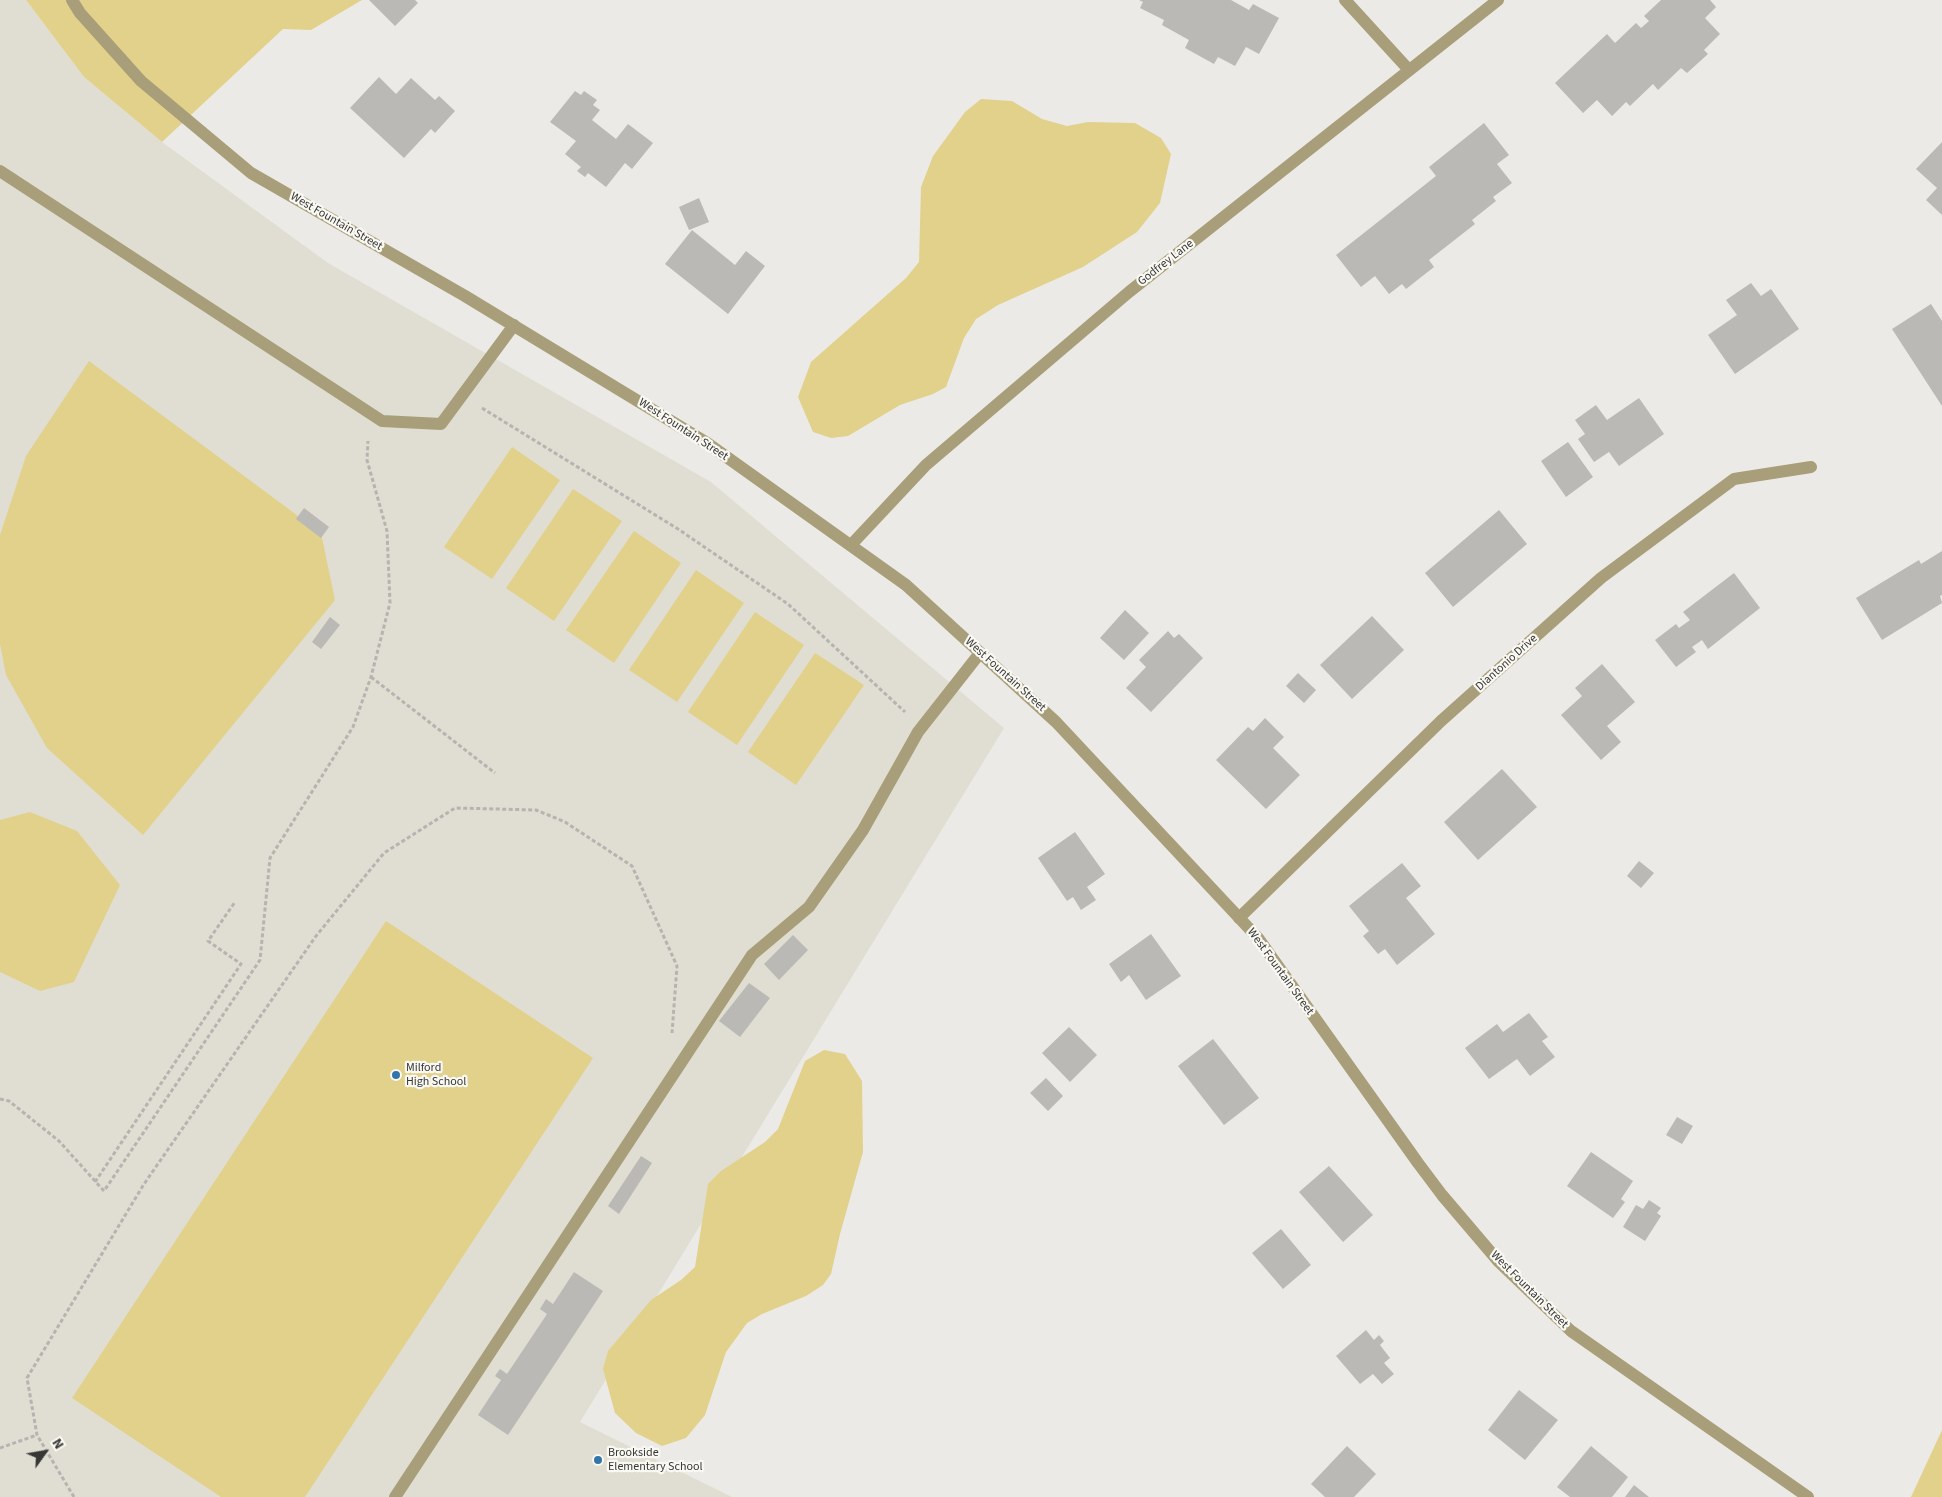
<!DOCTYPE html>
<style>
body{margin:0}
#map{position:relative;width:1942px;height:1497px;overflow:hidden;background:#eceae6;font-family:"Source Sans 3",sans-serif}
canvas{display:block}
.north{position:absolute;left:20px;top:1427px;width:50px;height:50px;-webkit-text-stroke:4px #f9f8f3;paint-order:stroke;rotate:58deg;font-size:14px;font-weight:700;line-height:20px;text-align:center;color:#373735}
.north::after{content:'';display:block;margin:auto;width:18px;height:22px;background:#373735;clip-path:polygon(50% 0,100% 100%,50% 72%,0 100%)}
</style>
<div id="map">
<canvas width="1942" height="1497"></canvas>
<div class="north">N</div>
</div>
<script>
const c = document.querySelector('canvas').getContext('2d');
c.lineJoin = 'round';
function fill(path, color) { c.fillStyle = color; c.fill(path, 'evenodd'); }
const toPath = rows => new Path2D(rows.map(r => 'M' + r).join(''));
function trace(path, color, width, dash) { c.strokeStyle = color; c.lineWidth = width; c.lineCap = dash ? 'butt' : 'round'; c.setLineDash(dash || []); c.stroke(path); }
function label(font, color, halo, rows, align = 'center') {
  c.font = font + ' "Source Sans 3",sans-serif'; c.lineWidth = 4.5; c.setLineDash([]); c.textBaseline = 'middle'; c.strokeStyle = halo; c.fillStyle = color; for (const [text, x, y, turn = 0] of rows) {
    c.save(); c.translate(x, y); c.rotate((+turn || 0) * Math.PI / 180); c.textAlign = isNaN(turn) ? turn : align; if (halo) c.strokeText(text, 0, 0); c.fillText(text, 0, 0); c.restore();
  }
}
const built = toPath([
 [0,0,26,0,84,77,162,142,328,263,711,482,1004,728,580,1422,732,1497,0,1497]
]);
const green = toPath([
 [26,0,362,0,311,30,283,29,162,142,84,77],
 [981,99,1012,101,1042,119,1067,126,1088,122,1135,123,1161,138,1171,154,1160,203,1137,232,1083,267,998,305,976,319,964,338,946,387,933,394,900,405,848,436,831,438,813,432,798,397,811,362,906,278,919,262,921,187,933,156,965,112],
 [89,361,321,533,335,600,143,835,47,748,6,675,0,644,0,535,26,456],
 [512,447,560,480,492,579,444,547],
 [573,489,622,521,554,621,506,588],
 [634,531,681,563,614,663,566,630],
 [696,570,744,603,677,702,629,670],
 [755,612,804,645,737,745,688,712],
 [815,653,864,685,796,785,748,752],
 [30,812,77,831,120,885,74,982,40,991,0,972,0,820],
 [386,921,593,1058,305,1497,221,1497,72,1398],
 [824,1050,845,1054,862,1081,863,1152,840,1234,831,1274,823,1285,806,1296,762,1314,747,1323,726,1352,705,1415,686,1438,662,1446,636,1433,615,1413,603,1369,608,1351,651,1300,681,1280,695,1267,708,1184,721,1171,765,1142,778,1129,805,1061],
 [1942,1430,1942,1497,1911,1497]
]);
const building = toPath([
 [369,0,415,0,418,3,395,26],
 [1139,0,1231,0,1249,10,1253,4,1279,18,1259,54,1246,47,1235,66,1218,57,1214,64,1185,48,1189,40,1162,25,1164,20,1140,8,1143,2],
 [1661,0,1710,0,1716,7,1705,18,1720,34,1704,50,1708,54,1687,73,1681,68,1658,90,1653,84,1630,106,1626,102,1612,116,1597,100,1583,113,1555,83,1607,34,1615,43,1636,23,1641,28,1649,21,1644,16],
 [379,77,396,94,411,78,435,100,439,96,455,111,435,133,431,129,404,158,350,108],
 [575,91,581,95,584,91,597,100,593,105,600,110,592,120,616,139,628,124,653,143,632,169,625,163,606,187,588,173,585,177,577,171,581,167,565,154,576,141,550,122],
 [1484,123,1509,155,1497,164,1512,183,1493,197,1496,201,1472,220,1475,224,1429,260,1434,267,1406,289,1402,284,1389,294,1375,276,1361,287,1336,255,1436,176,1429,167],
 [1942,142,1942,215,1926,200,1937,188,1916,169],
 [699,198,709,222,689,230,679,207],
 [692,230,735,265,746,251,765,266,728,314,665,264],
 [1751,283,1761,296,1771,289,1799,329,1735,374,1708,335,1737,315,1726,300],
 [1931,304,1942,321,1942,406,1892,329],
 [1639,398,1664,434,1619,466,1609,452,1594,462,1578,439,1585,434,1575,420,1596,405,1607,420],
 [1568,442,1593,477,1566,497,1541,461],
 [304,508,329,527,321,538,296,519],
 [1499,510,1527,544,1453,607,1425,573],
 [1942,551,1942,595,1940,596,1942,603,1882,640,1856,598,1919,560,1921,564],
 [1734,573,1760,608,1708,649,1702,640,1692,647,1696,652,1676,667,1655,640,1676,624,1679,628,1690,620,1683,612],
 [1125,610,1149,633,1124,660,1100,638],
 [1372,616,1404,650,1352,699,1320,665],
 [330,617,340,625,321,649,312,642],
 [1168,631,1174,638,1179,634,1203,658,1151,712,1126,688,1146,667,1139,660],
 [1602,664,1635,702,1607,726,1621,742,1601,760,1561,715,1582,696,1575,688],
 [1298,673,1316,690,1304,703,1286,686],
 [1265,718,1284,737,1273,748,1300,775,1266,809,1216,760,1248,727,1253,731],
 [1502,769,1537,807,1478,860,1444,822],
 [1075,832,1105,874,1087,887,1096,900,1081,910,1073,897,1067,901,1038,858],
 [1639,861,1654,873,1641,888,1627,876],
 [1402,863,1421,886,1406,898,1435,934,1397,965,1385,949,1378,954,1363,936,1369,931,1349,906],
 [1151,934,1181,976,1146,1000,1129,975,1121,982,1109,964],
 [793,935,808,950,779,980,764,964],
 [749,983,770,998,740,1037,719,1021],
 [1529,1013,1548,1037,1542,1041,1555,1057,1530,1076,1517,1059,1489,1079,1465,1048,1497,1024,1503,1032],
 [1069,1027,1097,1055,1070,1082,1042,1053],
 [1213,1039,1259,1098,1224,1125,1178,1066],
 [1046,1078,1063,1096,1048,1111,1030,1093],
 [1677,1117,1693,1126,1682,1144,1666,1135],
 [1591,1152,1633,1181,1621,1199,1625,1202,1613,1218,1567,1186],
 [641,1156,652,1163,619,1214,608,1206],
 [1329,1166,1373,1215,1343,1242,1299,1192],
 [1649,1200,1661,1208,1657,1213,1661,1216,1645,1241,1623,1227,1636,1205,1643,1209],
 [1281,1229,1311,1265,1283,1289,1252,1253],
 [574,1272,603,1291,508,1435,478,1415,501,1380,495,1376,500,1369,507,1374,547,1314,540,1309,546,1299,553,1304],
 [1366,1330,1374,1340,1379,1335,1384,1341,1380,1345,1390,1358,1384,1363,1394,1374,1382,1384,1373,1374,1360,1384,1336,1356],
 [1519,1390,1558,1420,1525,1460,1488,1430],
 [1347,1446,1376,1474,1354,1497,1325,1497,1311,1484],
 [1591,1446,1628,1477,1612,1497,1570,1497,1557,1487],
 [1634,1485,1649,1497,1625,1497]
]);
const path = toPath([
 [482,408,678,529,788,604,905,712],
 [371,677,495,773],
 [0,1099,9,1101,59,1141,104,1191,260,960,270,858,353,727,371,677,390,603,387,531,367,460,368,441],
 [95,1182,241,964,208,941,235,902],
 [0,1448,37,1435],
 [74,1497,37,1435,27,1378,144,1184,316,936,384,853,455,808,536,810,565,822,632,866,677,966,672,1033]
]);
const service = toPath([
 [0,171,382,421,441,424,514,325],
 [395,1497,752,955,809,907,863,830,918,732,980,653]
]);
const minor = toPath([
 [1345,0,1409,70],
 [851,545,926,465,1129,292,1498,0],
 [1239,918,1441,721,1601,578,1734,479,1811,467]
]);
const tertiary = toPath([
 [72,0,80,13,141,81,251,173,465,296,707,443,906,585,1056,722,1258,938,1418,1163,1442,1195,1499,1262,1571,1331,1808,1497]
]);
const markers = [
 [396,1075,5,"#3275ab"],
 [598,1460,5,"#3275ab"]
];
const streetNames = [
 ["West Fountain Street",336,222,30],
 ["Godfrey Lane",1166,263,-38],
 ["West Fountain Street",683,430,33],
 ["Diantonio Drive",1507,663,-42],
 ["West Fountain Street",1005,675,42],
 ["West Fountain Street",1280,972,54],
 ["West Fountain Street",1529,1290,45]
];
const poiNames = [
 ["Milford",406,1068],
 ["High School",406,1082],
 ["Brookside",608,1453],
 ["Elementary School",608,1467]
];
fill(built, '#e0ded2');
fill(green, '#e2d18a');
fill(building, '#bab9b5');
trace(path, '#b5b4b0', 3, [4, 2.5]);
trace(service, '#a89e79', 12);
trace(minor, '#a89e79', 12);
trace(tertiary, '#a89e79', 12);
for (const [x, y, r, color] of markers) { const dot = new Path2D(); dot.arc(x, y, r, 0, 2 * Math.PI); c.fillStyle = color; c.fill(dot); trace(dot, '#f9f8f3', 2); }
label('12px', '#373735', '#f9f8f3', streetNames);
label('12px', '#373735', '#f9f8f3', poiNames, 'left');
</script>
